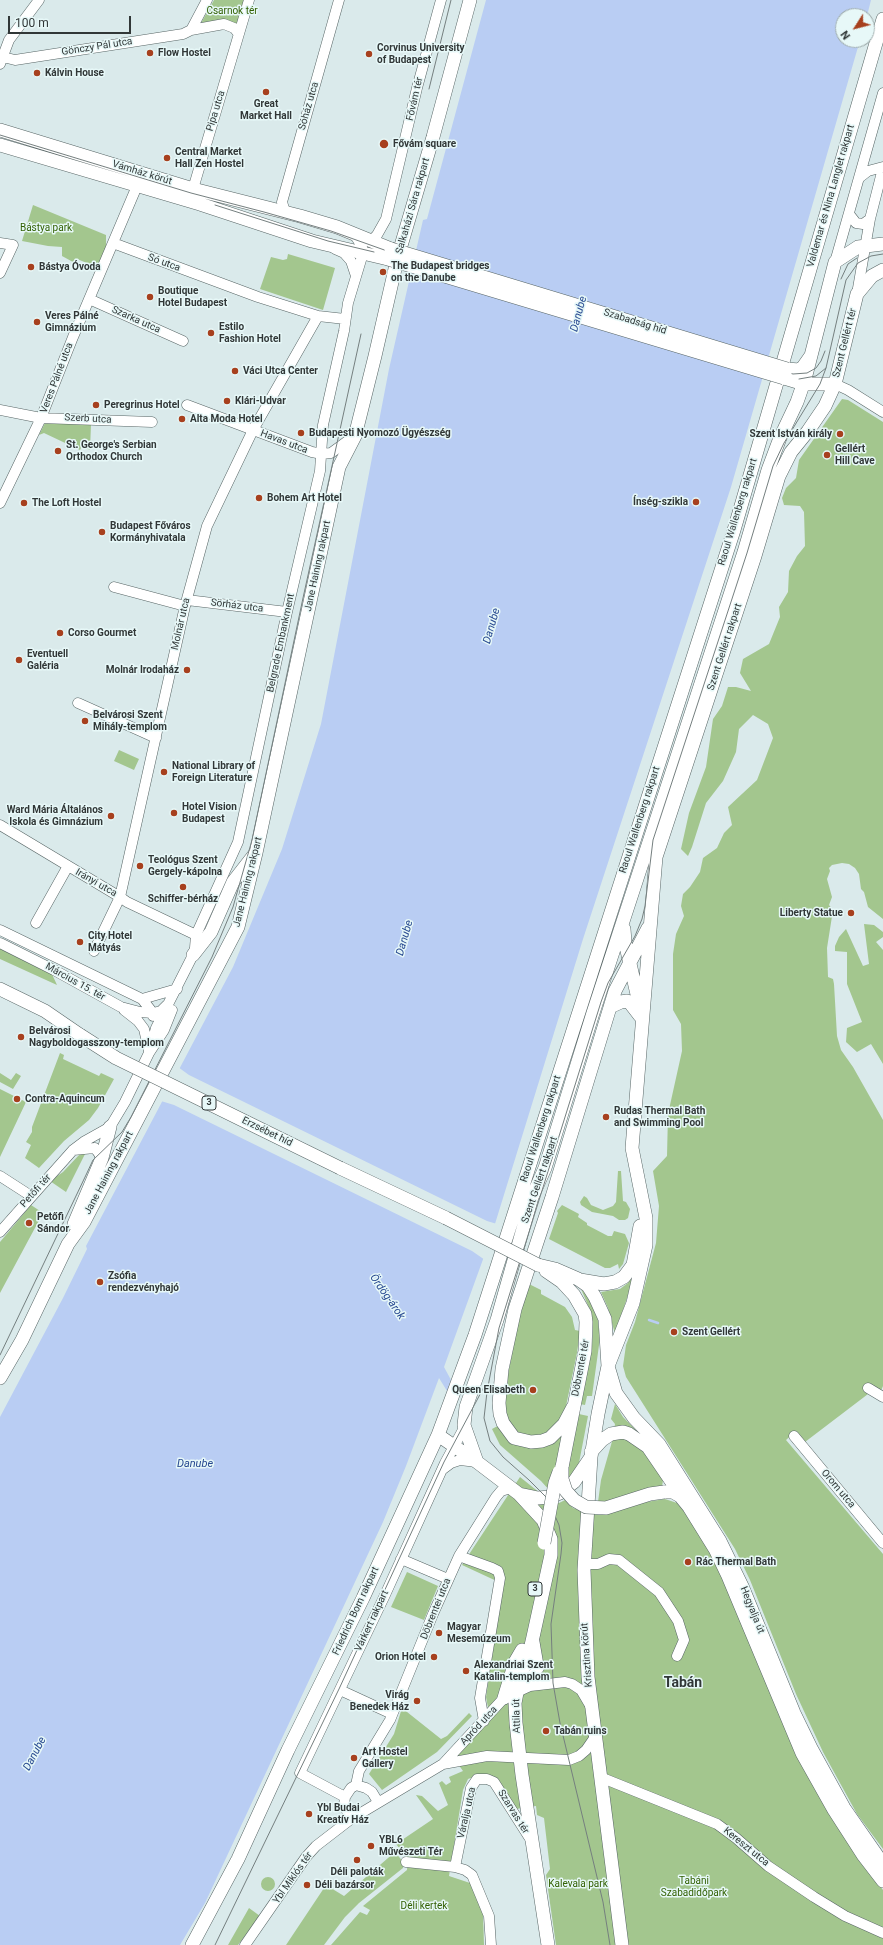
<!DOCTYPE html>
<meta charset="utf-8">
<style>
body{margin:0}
#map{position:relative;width:883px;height:1945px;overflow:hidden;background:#daeaeb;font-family:Roboto,sans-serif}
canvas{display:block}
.north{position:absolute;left:835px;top:8px;width:40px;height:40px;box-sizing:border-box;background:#e7f8f8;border:1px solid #9eabab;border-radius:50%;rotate:234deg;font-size:11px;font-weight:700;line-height:16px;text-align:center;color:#313737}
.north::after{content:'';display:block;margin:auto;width:14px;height:18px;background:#a7401e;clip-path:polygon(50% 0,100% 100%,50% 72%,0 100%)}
.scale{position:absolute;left:8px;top:16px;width:123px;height:18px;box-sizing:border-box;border:2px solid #313737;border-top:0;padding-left:5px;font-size:12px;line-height:14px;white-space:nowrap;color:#313737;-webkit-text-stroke:3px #e7f8f8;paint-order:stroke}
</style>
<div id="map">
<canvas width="883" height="1945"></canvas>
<div class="north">N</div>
<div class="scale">100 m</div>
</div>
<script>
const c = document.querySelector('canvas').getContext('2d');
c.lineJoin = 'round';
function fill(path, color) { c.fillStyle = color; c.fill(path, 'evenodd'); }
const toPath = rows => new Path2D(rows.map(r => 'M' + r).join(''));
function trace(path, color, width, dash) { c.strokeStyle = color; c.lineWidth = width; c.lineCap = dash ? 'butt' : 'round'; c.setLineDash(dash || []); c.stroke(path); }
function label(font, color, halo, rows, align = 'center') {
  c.font = font + ' Roboto,sans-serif'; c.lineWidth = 3; c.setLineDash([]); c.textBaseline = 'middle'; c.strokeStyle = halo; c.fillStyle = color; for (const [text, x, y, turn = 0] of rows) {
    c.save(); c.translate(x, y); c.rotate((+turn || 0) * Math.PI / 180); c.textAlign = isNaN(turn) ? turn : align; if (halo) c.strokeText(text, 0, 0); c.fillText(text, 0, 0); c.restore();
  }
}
const green = toPath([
 [214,0,247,0,239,28,200,25],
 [33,205,106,235,106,248,97,267,77,259,73,262,62,256,62,247,48,246,22,241],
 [288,254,335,268,323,310,260,289,271,257,283,260,287,259],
 [842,399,848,400,883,422,883,919,868,907,864,892,861,889,859,874,855,868,849,864,842,863,832,865,829,868,830,871,827,879,832,897,829,905,833,910,827,948,828,977,833,979,834,984,837,1036,841,1050,853,1067,883,1120,883,1386,879,1395,872,1391,805,1442,796,1431,786,1440,883,1554,883,1849,857,1814,823,1752,796,1694,750,1580,735,1549,626,1377,623,1366,626,1345,635,1322,656,1243,659,1206,653,1171,667,1156,668,1114,682,1051,681,1024,673,1010,673,954,676,934,684,916,681,906,683,894,690,887,700,872,703,858,717,848,724,833,732,825,728,807,757,780,773,738,768,724,753,715,739,729,736,752,723,781,706,803,692,847,688,856,681,849,689,813,706,767,713,719,722,706,728,687,736,687,751,691,740,673,743,659,769,644,780,617,779,607,788,592,789,571,797,556,805,546,804,512,800,506,784,505,782,498,786,488,796,478,799,460],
 [45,423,91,424,90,450,82,446,80,450,44,433,39,435],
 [119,750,139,759,134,770,114,761],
 [864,924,874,925,883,932,883,937,876,942,883,950,883,1064,871,1044,857,1052,846,1042,847,1028,862,1022,847,984,847,952,835,951,835,946,839,937,846,929,863,966,869,964],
 [0,946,51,972,57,985,0,959],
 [60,1053,64,1055,63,1059,99,1076,101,1073,114,1079,98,1108,89,1120,64,1141,39,1168,25,1158,31,1145,26,1142,32,1132,32,1127],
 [0,1073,11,1080,16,1073,21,1076,13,1089,0,1082],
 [0,1089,26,1102,0,1157],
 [86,1152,66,1192,50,1181,63,1172,79,1155],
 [618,1171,621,1171,623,1201,626,1202,630,1209,628,1218,625,1220,619,1220,613,1216,592,1212,581,1205,580,1202,584,1196,587,1198,591,1205,603,1210,613,1206,616,1202],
 [31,1205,43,1213,0,1293,0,1242],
 [562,1205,579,1214,578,1217,587,1223,587,1225,608,1236,612,1236,614,1231,625,1234,629,1243,623,1264,619,1269,618,1264,610,1268,605,1268,549,1239,558,1213,557,1211],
 [632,1276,634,1277,615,1334,608,1308,601,1292,620,1289,628,1283],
 [529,1284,541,1290,541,1294,565,1307,572,1317,575,1330,580,1331,577,1353,565,1411,588,1416,579,1463,573,1474,569,1481,550,1491,541,1481,500,1445,492,1429,507,1421,504,1397,517,1326],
 [581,1289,587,1295,597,1313,600,1338,592,1396,587,1396,585,1405,580,1404,592,1346,593,1329,590,1310],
 [615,1404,623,1417,638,1432,636,1434,614,1430,615,1424,611,1419],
 [622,1436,644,1451,663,1480,662,1487,651,1487,610,1501,598,1502,601,1480,613,1438],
 [520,1477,540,1493,547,1502,559,1503,565,1500,573,1508,590,1514,600,1515,646,1502,665,1499,677,1503,684,1511,709,1550,846,1840,883,1890,883,1945,556,1945,546,1875,550,1869,544,1818,537,1815,536,1806,516,1809,493,1778,482,1774,468,1779,463,1790,449,1876,470,1883,483,1914,484,1945,331,1945,360,1912,367,1915,370,1910,363,1906,407,1870,408,1859,396,1844,433,1819,416,1795,422,1796,438,1811,448,1805,439,1783,442,1781,446,1785,451,1782,449,1777,463,1771,453,1757,490,1718,486,1697,503,1584,462,1565],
 [407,1572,438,1586,424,1620,391,1607],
 [402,1708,441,1739,447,1736,469,1713,472,1716,437,1752,382,1790,369,1774,394,1734],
 [395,1852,404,1863,403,1868,359,1903,345,1917,324,1945,286,1945,326,1885,344,1896],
 '261 1884a7 7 0 1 1 14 0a7 7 0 1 1-14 0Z',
 [249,1908,260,1916,238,1945,228,1945]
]);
const water = toPath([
 [486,0,871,0,867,16,843,16,843,40,860,40,731,487,583,939,490,1240,444,1367,451,1380,447,1391,439,1378,406,1466,383,1522,205,1903,180,1945,0,1945,0,1417,63,1298,87,1249,86,1246,233,967,282,849,321,724,389,369,423,220,427,219]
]);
const pier = toPath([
 [178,1067,189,1075,487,1221,497,1224,485,1260,472,1251,174,1105,161,1101,160,1100]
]);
const stream = toPath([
 [649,1320,658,1323]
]);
const minor = toPath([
 [191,30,207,0],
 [3,57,15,60,183,34,191,30,224,24,234,28,239,34],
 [0,64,9,40,39,0],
 [859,178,868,171,883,167],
 [193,189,249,0],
 [285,212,282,202,339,0],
 [849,214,856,223,863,224,870,219],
 [371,241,377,235,386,219,417,88,441,0],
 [0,243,13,245,0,273],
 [113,243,258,297,318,316,345,319],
 [335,249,344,253,351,261,356,276],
 [835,262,883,93],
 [857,294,870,219,883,168],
 [89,299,183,341],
 [835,384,848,390,883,412],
 [187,405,312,452,322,454,331,453,353,437],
 [0,410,41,418,152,422],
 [0,503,41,418,73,337,137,186],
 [114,587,185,606],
 [187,600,287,612],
 [78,703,156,738],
 [0,825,120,897,127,902,196,935],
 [36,923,68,866],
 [0,930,142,999,153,1013,153,1016],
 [0,943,54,970,121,1007,140,1012,153,1013,161,1011,167,1005],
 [94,951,120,897,185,606,207,526,253,430,318,316],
 [142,999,177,989],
 [124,1010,138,1021,144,1029,149,1051],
 [149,1053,156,1028,193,955,195,948,196,935,238,842,287,612,320,471,323,425,344,331,348,303,361,260,362,247,355,235],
 [73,1150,95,1148,102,1158],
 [0,1176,31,1196],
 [0,1232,73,1150,85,1141,110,1127,125,1102,149,1053,164,1030,172,1010],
 [868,1388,883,1397],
 [794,1436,883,1543],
 [443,1469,451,1463,460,1460,477,1462],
 [459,1556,492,1568,498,1571,500,1578,480,1698,484,1721],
 [401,1559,448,1579],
 [584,1564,598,1564,609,1559,619,1560,659,1592,678,1621,684,1640,677,1656],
 [340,1690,392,1714],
 [518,1690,539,1668,534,1639],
 [443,1764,487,1756,569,1760,579,1756,586,1750,595,1737],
 [600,1777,717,1824,736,1838,768,1866,814,1897,845,1916,883,1933],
 [356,1785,359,1771,390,1720,433,1614,459,1556,496,1497,501,1491,511,1488],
 [345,1797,300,1773,385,1595,445,1463,464,1428],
 [351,1819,344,1805,345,1797,351,1788,356,1785,366,1788,372,1792,378,1802],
 [406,1862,455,1867,465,1870,472,1875,489,1916,491,1945],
 [455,1867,471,1788,477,1779,487,1779,494,1782,529,1837],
 [245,1945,306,1857,316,1846,351,1819,443,1764,504,1698,530,1686,565,1682,572,1684,581,1690,591,1707]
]);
const major = toPath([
 [0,130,193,189,300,216,337,227,391,249],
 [0,145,200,204,312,241,388,259],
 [787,369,799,370,803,367,810,357],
 [784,378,804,384,835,384],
 [624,929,625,942,639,1003],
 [193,955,211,932,233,882,254,855],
 [0,989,45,1011,80,1035],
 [610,1007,621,1002,627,1001,630,1003,640,1016],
 [340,1168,446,1218],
 [74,1224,102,1158,110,1127],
 [538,1265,555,1269,578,1279,588,1286,595,1297,605,1319,608,1366,616,1393,634,1418,659,1444,720,1541,742,1586,794,1713,812,1750,844,1808,883,1864],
 [546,1271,562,1282,574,1295,585,1314,586,1322,585,1351,562,1467],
 [580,1280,604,1284,615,1282,624,1277,633,1265,640,1226],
 [0,1378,22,1340,68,1244,84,1222,238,927,256,853,339,467,355,436,375,356,398,256,433,137,470,0],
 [573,1407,564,1424,550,1438,542,1441,531,1442,514,1438,503,1423,500,1414,499,1403,502,1369,515,1309,552,1197,615,991,648,928],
 [438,1435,477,1462,519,1494,543,1520,551,1539,551,1555,533,1637,527,1663,521,1672,515,1703,516,1723,522,1775,548,1945],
 [591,1452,602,1440,611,1434,623,1432,629,1434,648,1447,678,1491],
 [477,1462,464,1425,466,1407,497,1320,532,1197,545,1168,593,1013,744,552,768,470,780,438,797,402,805,379,835,262,858,247,883,244],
 [664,1492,673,1492,680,1496,689,1507,715,1549,728,1576,802,1753,834,1810,863,1855,883,1881],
 [519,1494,538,1498,550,1497,560,1493,574,1482,591,1457],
 [504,1698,515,1662,522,1650],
 [192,1945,238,1859,288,1750,363,1598,438,1435,475,1335,734,530,883,19],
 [622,1945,588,1677,584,1570,591,1457,598,1414,608,1366,633,1303,646,1245,646,1218,632,1148,656,857,755,556,779,476,791,452,808,431,825,406,835,384,857,294,872,276,883,270]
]);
const tram = toPath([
 [429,89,451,0],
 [0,135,191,193,264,212,331,231,390,252,793,374,807,373,816,368,821,361,825,351],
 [215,205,328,241,374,252],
 [841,279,848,264,857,258],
 [799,379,816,376,826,368],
 [0,1355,86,1175,93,1160,122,1132,131,1117,212,957,233,907,252,840,303,598,361,334],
 [215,1945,339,1689,444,1462,485,1385],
 [610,1945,603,1902,560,1723,553,1683,551,1624,561,1554,562,1543,559,1525,547,1498,529,1480,503,1457,490,1441,484,1418,487,1392,499,1328,601,1002,608,983,635,936,642,919,645,906,653,840,747,553,773,466,784,443,820,384,826,368,846,280,858,263,871,256,883,254]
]);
const majorBridge = toPath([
 [391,249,787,369],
 [388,259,784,378],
 [80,1035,116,1058,340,1168],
 [446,1218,538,1265],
 [562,1467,562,1479,566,1491,574,1500,586,1507,606,1508,650,1494,664,1492],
 [544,1543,555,1483,559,1472]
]);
const markers = [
 [150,53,4,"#a7401e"],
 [369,54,4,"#a7401e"],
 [37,73,4,"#a7401e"],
 [266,92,4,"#a7401e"],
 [384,144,5,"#a7401e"],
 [167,158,4,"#a7401e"],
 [31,267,4,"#a7401e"],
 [383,272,4,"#a7401e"],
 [150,297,4,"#a7401e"],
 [37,322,4,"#a7401e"],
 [211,333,4,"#a7401e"],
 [235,371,4,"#a7401e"],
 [227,401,4,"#a7401e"],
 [96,405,4,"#a7401e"],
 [182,419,4,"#a7401e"],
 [301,433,4,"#a7401e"],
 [840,434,4,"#a7401e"],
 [58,451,4,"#a7401e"],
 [827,455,4,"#a7401e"],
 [259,498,4,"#a7401e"],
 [696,502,4,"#a7401e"],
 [24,503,4,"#a7401e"],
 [102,532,4,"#a7401e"],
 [60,633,4,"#a7401e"],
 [19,660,4,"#a7401e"],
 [187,670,4,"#a7401e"],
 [85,721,4,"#a7401e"],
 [164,772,4,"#a7401e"],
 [174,813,4,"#a7401e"],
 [111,816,4,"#a7401e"],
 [140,866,4,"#a7401e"],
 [183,887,4,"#a7401e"],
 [851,913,4,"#a7401e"],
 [80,942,4,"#a7401e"],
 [21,1037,4,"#a7401e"],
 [17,1099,4,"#a7401e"],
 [606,1117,4,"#a7401e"],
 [29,1223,4,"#a7401e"],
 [100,1282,4,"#a7401e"],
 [674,1332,4,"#a7401e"],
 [533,1390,4,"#a7401e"],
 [688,1562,4,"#a7401e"],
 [439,1633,4,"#a7401e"],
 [434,1657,4,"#a7401e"],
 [466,1671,4,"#a7401e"],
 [417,1701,4,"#a7401e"],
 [546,1731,4,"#a7401e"],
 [354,1758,4,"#a7401e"],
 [309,1814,4,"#a7401e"],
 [371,1846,4,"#a7401e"],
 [357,1860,4,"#a7401e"],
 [307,1885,4,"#a7401e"]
];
const shields = [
 [209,1103,14],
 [535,1589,14]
];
const shieldNames = [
 ["3",209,1103],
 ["3",535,1589]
];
const parkNames = [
 ["Csarnok tér",232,11],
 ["Bástya park",46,228],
 ["Tabáni",694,1881],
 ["Szabadidőpark",694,1893],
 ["Kalevala park",578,1884],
 ["Déli kertek",424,1906]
];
const streetNames = [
 ["Gönczy Pál utca",97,47,-9],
 ["Fővám tér",415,99,-77],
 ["Sóház utca",309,106,-74],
 ["Pipa utca",216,111,-73],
 ["Vámház körút",142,173,17],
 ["Valdemar és Nina Langlet rakpart",831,196,-74],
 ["Salkaházi Sára rakpart",413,206,-74],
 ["Só utca",164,263,20],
 ["Szarka utca",136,320,24],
 ["Szabadság híd",635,322,17],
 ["Szent Gellért tér",845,343,-76],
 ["Veres Pálné utca",57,378,-69],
 ["Szerb utca",88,419,3],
 ["Havas utca",284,442,21],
 ["Raoul Wallenberg rakpart",738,512,-73],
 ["Jane Haining rakpart",318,566,-78],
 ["Sörház utca",237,606,7],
 ["Molnár utca",181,624,-77],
 ["Belgrade Embankment",281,643,-78],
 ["Szent Gellért rakpart",725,647,-72],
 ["Raoul Wallenberg rakpart",640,820,-72],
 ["Jane Haining rakpart",248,882,-76],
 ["Irányi utca",96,883,30],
 ["Március 15. tér",75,982,29],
 ["Raoul Wallenberg rakpart",541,1129,-72],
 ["Erzsébet híd",267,1132,26],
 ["Jane Haining rakpart",109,1173,-62],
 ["Szent Gellért rakpart",540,1180,-71],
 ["Petőfi tér",36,1191,-48],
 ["Döbrentei tér",581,1368,-79],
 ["Orom utca",838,1489,50],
 ["Döbrentei utca",436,1609,-68],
 ["Hegyalja út",752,1610,68],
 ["Friedrich Born rakpart",356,1611,-65],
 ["Várkert rakpart",372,1621,-65],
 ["Krisztina körút",587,1655,-94],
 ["Attila út",517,1716,-91],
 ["Apród utca",479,1726,-47],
 ["Szarvas tér",513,1812,58],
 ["Váralja utca",467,1813,-77],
 ["Kereszt utca",746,1847,39],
 ["Ybl Miklós tér",293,1878,-55]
];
const poiNames = [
 ["Corvinus University",377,48],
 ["of Budapest",377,60],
 ["Flow Hostel",158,53],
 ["Kálvin House",45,73],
 ["Great",266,104,"center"],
 ["Market Hall",266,116,"center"],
 ["Fővám square",393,144],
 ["Central Market",175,152],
 ["Hall Zen Hostel",175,164],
 ["The Budapest bridges",391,266],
 ["on the Danube",391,278],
 ["Bástya Óvoda",39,267],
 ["Boutique",158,291],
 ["Hotel Budapest",158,303],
 ["Veres Pálné",45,316],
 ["Gimnázium",45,328],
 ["Estilo",219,327],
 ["Fashion Hotel",219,339],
 ["Váci Utca Center",243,371],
 ["Klári-Udvar",235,401],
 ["Peregrinus Hotel",104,405],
 ["Alta Moda Hotel",190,419],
 ["Budapesti Nyomozó Ügyészség",309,433],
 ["Szent István király",832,434,"right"],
 ["St. George's Serbian",66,445],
 ["Orthodox Church",66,457],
 ["Gellért",835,449],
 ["Hill Cave",835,461],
 ["Bohem Art Hotel",267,498],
 ["Ínség-szikla",688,502,"right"],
 ["The Loft Hostel",32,503],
 ["Budapest Főváros",110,526],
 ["Kormányhivatala",110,538],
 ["Corso Gourmet",68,633],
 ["Eventuell",27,654],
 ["Galéria",27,666],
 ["Molnár Irodaház",179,670,"right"],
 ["Belvárosi Szent",93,715],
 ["Mihály-templom",93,727],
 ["National Library of",172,766],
 ["Foreign Literature",172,778],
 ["Hotel Vision",182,807],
 ["Budapest",182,819],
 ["Ward Mária Általános",103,810,"right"],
 ["Iskola és Gimnázium",103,822,"right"],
 ["Teológus Szent",148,860],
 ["Gergely-kápolna",148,872],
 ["Schiffer-bérház",183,899,"center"],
 ["Liberty Statue",843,913,"right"],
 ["City Hotel",88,936],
 ["Mátyás",88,948],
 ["Belvárosi",29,1031],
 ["Nagyboldogasszony-templom",29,1043],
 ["Contra-Aquincum",25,1099],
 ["Rudas Thermal Bath",614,1111],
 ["and Swimming Pool",614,1123],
 ["Petőfi",37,1217],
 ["Sándor",37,1229],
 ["Zsófia",108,1276],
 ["rendezvényhajó",108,1288],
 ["Szent Gellért",682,1332],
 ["Queen Elisabeth",525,1390,"right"],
 ["Rác Thermal Bath",696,1562],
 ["Magyar",447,1627],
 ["Mesemúzeum",447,1639],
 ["Orion Hotel",426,1657,"right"],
 ["Alexandriai Szent",474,1665],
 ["Katalin-templom",474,1677],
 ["Virág",409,1695,"right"],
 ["Benedek Ház",409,1707,"right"],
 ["Tabán ruins",554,1731],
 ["Art Hostel",362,1752],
 ["Gallery",362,1764],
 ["Ybl Budai",317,1808],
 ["Kreatív Ház",317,1820],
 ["YBL6",379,1840],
 ["Művészeti Tér",379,1852],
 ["Déli paloták",357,1872,"center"],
 ["Déli bazársor",315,1885]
];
const waterNames = [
 ["Danube",579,314,-75],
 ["Danube",492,626,-74],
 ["Danube",405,938,-74],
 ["Ördög-árok",387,1297,55],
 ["Danube",195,1464],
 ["Danube",35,1754,-62]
];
const districtNames = [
 ["Tabán",683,1683]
];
fill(green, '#a3c68e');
fill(water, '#b9cdf3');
fill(pier, '#daeaeb');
trace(stream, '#b9cdf3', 2.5);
trace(minor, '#586666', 11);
trace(major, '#586666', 14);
trace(minor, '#fff', 10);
trace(major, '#fff', 13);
trace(tram, '#757f7f', 1);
trace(majorBridge, '#586666', 14, []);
trace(majorBridge, '#fff', 13);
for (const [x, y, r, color] of markers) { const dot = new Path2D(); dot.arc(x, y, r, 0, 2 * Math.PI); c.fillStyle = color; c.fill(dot); trace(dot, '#e7f8f8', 1.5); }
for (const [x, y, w] of shields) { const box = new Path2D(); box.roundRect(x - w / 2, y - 7, w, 14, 3); c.fillStyle = '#e7f8f8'; c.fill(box); trace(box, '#313737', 1); }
label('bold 9px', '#313737', null, shieldNames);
label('10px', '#336103', '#e7f8f8', parkNames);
label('10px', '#313737', '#e7f8f8', streetNames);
label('bold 10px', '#313737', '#e7f8f8', poiNames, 'left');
label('italic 11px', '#264890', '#e7f8f8', waterNames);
label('bold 14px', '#313737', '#e7f8f8', districtNames);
</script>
